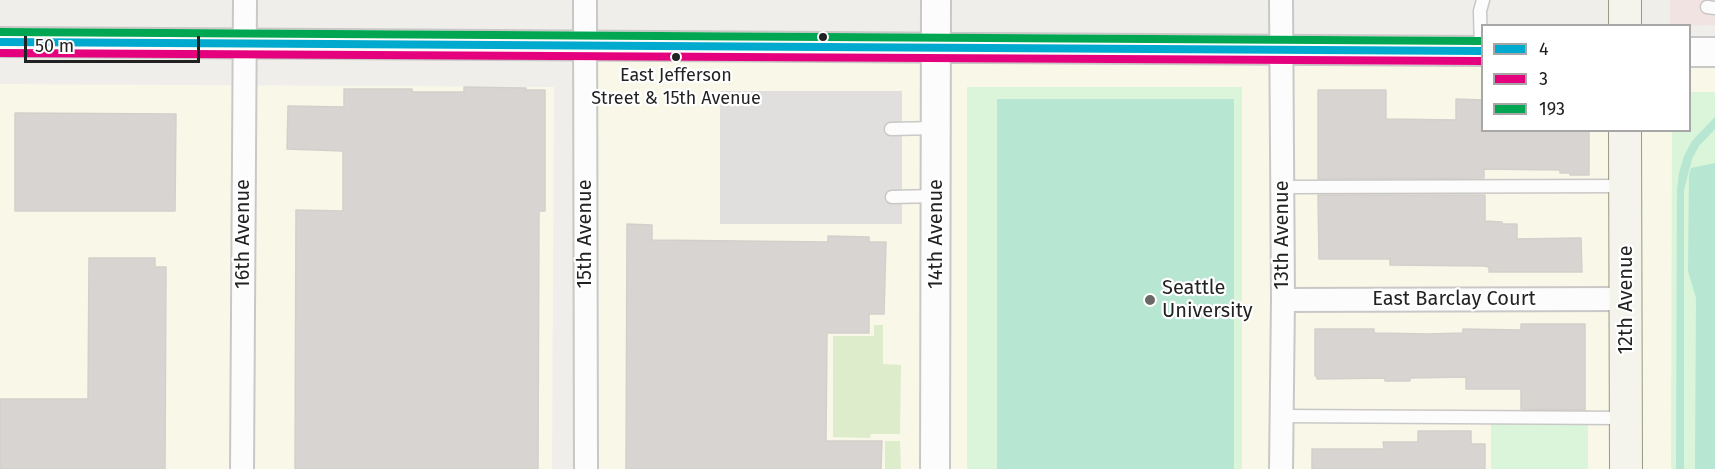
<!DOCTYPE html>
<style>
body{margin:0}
#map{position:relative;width:1715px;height:469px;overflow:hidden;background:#f0eeeb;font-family:"Fira Sans",sans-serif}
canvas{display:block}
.legend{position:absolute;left:1481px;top:24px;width:210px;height:108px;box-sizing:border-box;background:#fff;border:2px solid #a7a7a7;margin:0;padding:8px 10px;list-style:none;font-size:18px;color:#222}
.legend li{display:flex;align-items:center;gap:12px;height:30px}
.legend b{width:30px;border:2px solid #a7a7a7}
.scale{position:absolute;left:24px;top:36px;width:176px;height:27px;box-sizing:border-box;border:3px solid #222;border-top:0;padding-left:8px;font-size:18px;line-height:21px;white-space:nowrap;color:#222;-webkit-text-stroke:4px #fff;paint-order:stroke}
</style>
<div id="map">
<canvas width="1715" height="469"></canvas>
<ul class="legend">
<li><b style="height:8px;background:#00a9ce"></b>4</li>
<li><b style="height:8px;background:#e5007d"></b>3</li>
<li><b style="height:8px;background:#00a651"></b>193</li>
</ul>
<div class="scale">50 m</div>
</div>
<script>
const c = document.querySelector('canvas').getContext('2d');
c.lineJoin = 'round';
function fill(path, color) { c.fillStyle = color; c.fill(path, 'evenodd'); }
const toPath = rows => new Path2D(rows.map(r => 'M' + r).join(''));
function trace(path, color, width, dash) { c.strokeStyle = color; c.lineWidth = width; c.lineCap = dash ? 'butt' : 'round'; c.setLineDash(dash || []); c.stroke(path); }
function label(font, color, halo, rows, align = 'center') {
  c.font = font + ' "Fira Sans",sans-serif'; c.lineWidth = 4.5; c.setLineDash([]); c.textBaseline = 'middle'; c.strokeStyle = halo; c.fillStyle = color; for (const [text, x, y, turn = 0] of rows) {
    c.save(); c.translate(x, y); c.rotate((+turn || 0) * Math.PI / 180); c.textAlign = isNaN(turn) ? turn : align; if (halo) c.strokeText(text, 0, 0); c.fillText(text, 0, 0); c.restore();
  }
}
const commercial = toPath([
 [1670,0,1715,0,1715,25,1670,26]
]);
const education = toPath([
 [584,46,1482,51,1482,130,1690,130,1690,52,1715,52,1715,469,586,469],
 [0,84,554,87,552,469,0,469]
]);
const grass = toPath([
 [874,325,883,325,883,364,901,365,900,434,871,434,870,438,833,437,833,336,874,336],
 [885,441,900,441,901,469,885,469]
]);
const park = toPath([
 [967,87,1242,87,1242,469,967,469],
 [1690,92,1715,92,1715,469,1671,469,1672,131,1690,130],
 [1491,423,1588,423,1588,469,1491,469]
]);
const pitch = toPath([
 [997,99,1234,99,1234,469,997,469],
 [1715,117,1715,129,1699,146,1692,159,1684,190,1684,469,1676,469,1677,190,1679,173,1684,156,1692,141],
 [1715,163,1715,469,1695,469,1696,298,1688,271,1689,175,1691,168]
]);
const parking = toPath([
 [720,91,902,91,902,224,720,224]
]);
const building = toPath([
 [464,87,526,88,526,90,545,90,545,211,539,211,538,469,295,469,296,210,343,211,343,151,287,149,288,106,344,107,344,89,412,89,412,92,464,92,464,87],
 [1318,90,1386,90,1386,119,1456,120,1456,99,1482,100,1482,130,1589,130,1589,175,1570,175,1570,173,1560,173,1560,170,1484,169,1484,178,1318,179,1318,90],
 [15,113,176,114,175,211,15,211,15,113],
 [1318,195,1485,195,1485,221,1502,222,1502,224,1517,224,1517,239,1581,238,1582,272,1489,272,1489,267,1484,266,1390,265,1390,259,1319,259,1318,195],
 [627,224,652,225,652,240,828,242,828,236,869,237,869,242,886,242,884,314,869,314,869,333,827,333,826,441,882,441,881,469,626,469,627,224],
 [89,258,155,258,155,267,166,267,165,469,0,469,0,399,88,399,89,258],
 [1521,324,1585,324,1585,410,1521,409,1521,389,1466,389,1466,377,1410,378,1410,381,1385,381,1385,378,1317,379,1317,376,1315,376,1315,329,1374,329,1374,333,1429,334,1463,333,1463,329,1521,330,1521,324],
 [1418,431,1471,431,1471,444,1485,444,1485,469,1312,469,1312,449,1384,449,1383,442,1418,442,1418,431]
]);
const service = toPath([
 [1707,7,1715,8],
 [1481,51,1480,11,1483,0],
 [891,129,936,128],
 [1282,187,1626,186],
 [892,197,936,196],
 [1282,416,1625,418]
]);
const minor = toPath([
 [585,0,586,469],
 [1281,0,1283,300,1281,469],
 [1283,300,1626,299],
 [242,469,245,0]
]);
const tertiary = toPath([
 [0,42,1482,51],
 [1690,52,1715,52],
 [935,469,936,0]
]);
const secondary = toPath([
 [1625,26,1625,0],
 [1625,130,1626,469]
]);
const bus1 = toPath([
 [0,42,1482,51]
]);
const bus2 = toPath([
 [0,53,1482,61]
]);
const bus3 = toPath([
 [0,32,1482,41]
]);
const markers = [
 [823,37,5,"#222"],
 [676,57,5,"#222"],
 [1150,300,6,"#6a6968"]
];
const busNames = [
 ["East Jefferson",676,76],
 ["Street & 15th Avenue",676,99]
];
const streetNames = [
 ["16th Avenue",243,234,-90],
 ["15th Avenue",585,234,-90],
 ["14th Avenue",936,234,-90],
 ["13th Avenue",1282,235,-90],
 ["East Barclay Court",1454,299],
 ["12th Avenue",1626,300,-90]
];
const poiNames = [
 ["Seattle",1162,288],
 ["University",1162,311]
];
fill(commercial, '#f1e3e1');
fill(education, '#f8f7e8');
fill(grass, '#ddeccb');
fill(park, '#daf5da');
fill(pitch, '#b7e6d2');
fill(parking, '#e0dfde');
fill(building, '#d7d4d2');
trace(building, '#d3d0cc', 1.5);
trace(service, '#c9c8c7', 15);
trace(minor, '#c9c8c7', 26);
trace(tertiary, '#c9c8c7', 32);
trace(secondary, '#999a82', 34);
trace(service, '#fdfcfc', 12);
trace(minor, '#fdfcfc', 22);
trace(tertiary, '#fdfcfc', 28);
trace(secondary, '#f4f4ed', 32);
trace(bus1, '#00a9ce', 8);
trace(bus2, '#e5007d', 8);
trace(bus3, '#00a651', 8);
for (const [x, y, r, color] of markers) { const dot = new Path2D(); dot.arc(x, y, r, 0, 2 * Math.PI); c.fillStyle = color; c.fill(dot); trace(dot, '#fff', 2); }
label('18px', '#222', '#fff', busNames);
label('20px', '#222', '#fff', streetNames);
label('20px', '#222', '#fff', poiNames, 'left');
</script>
